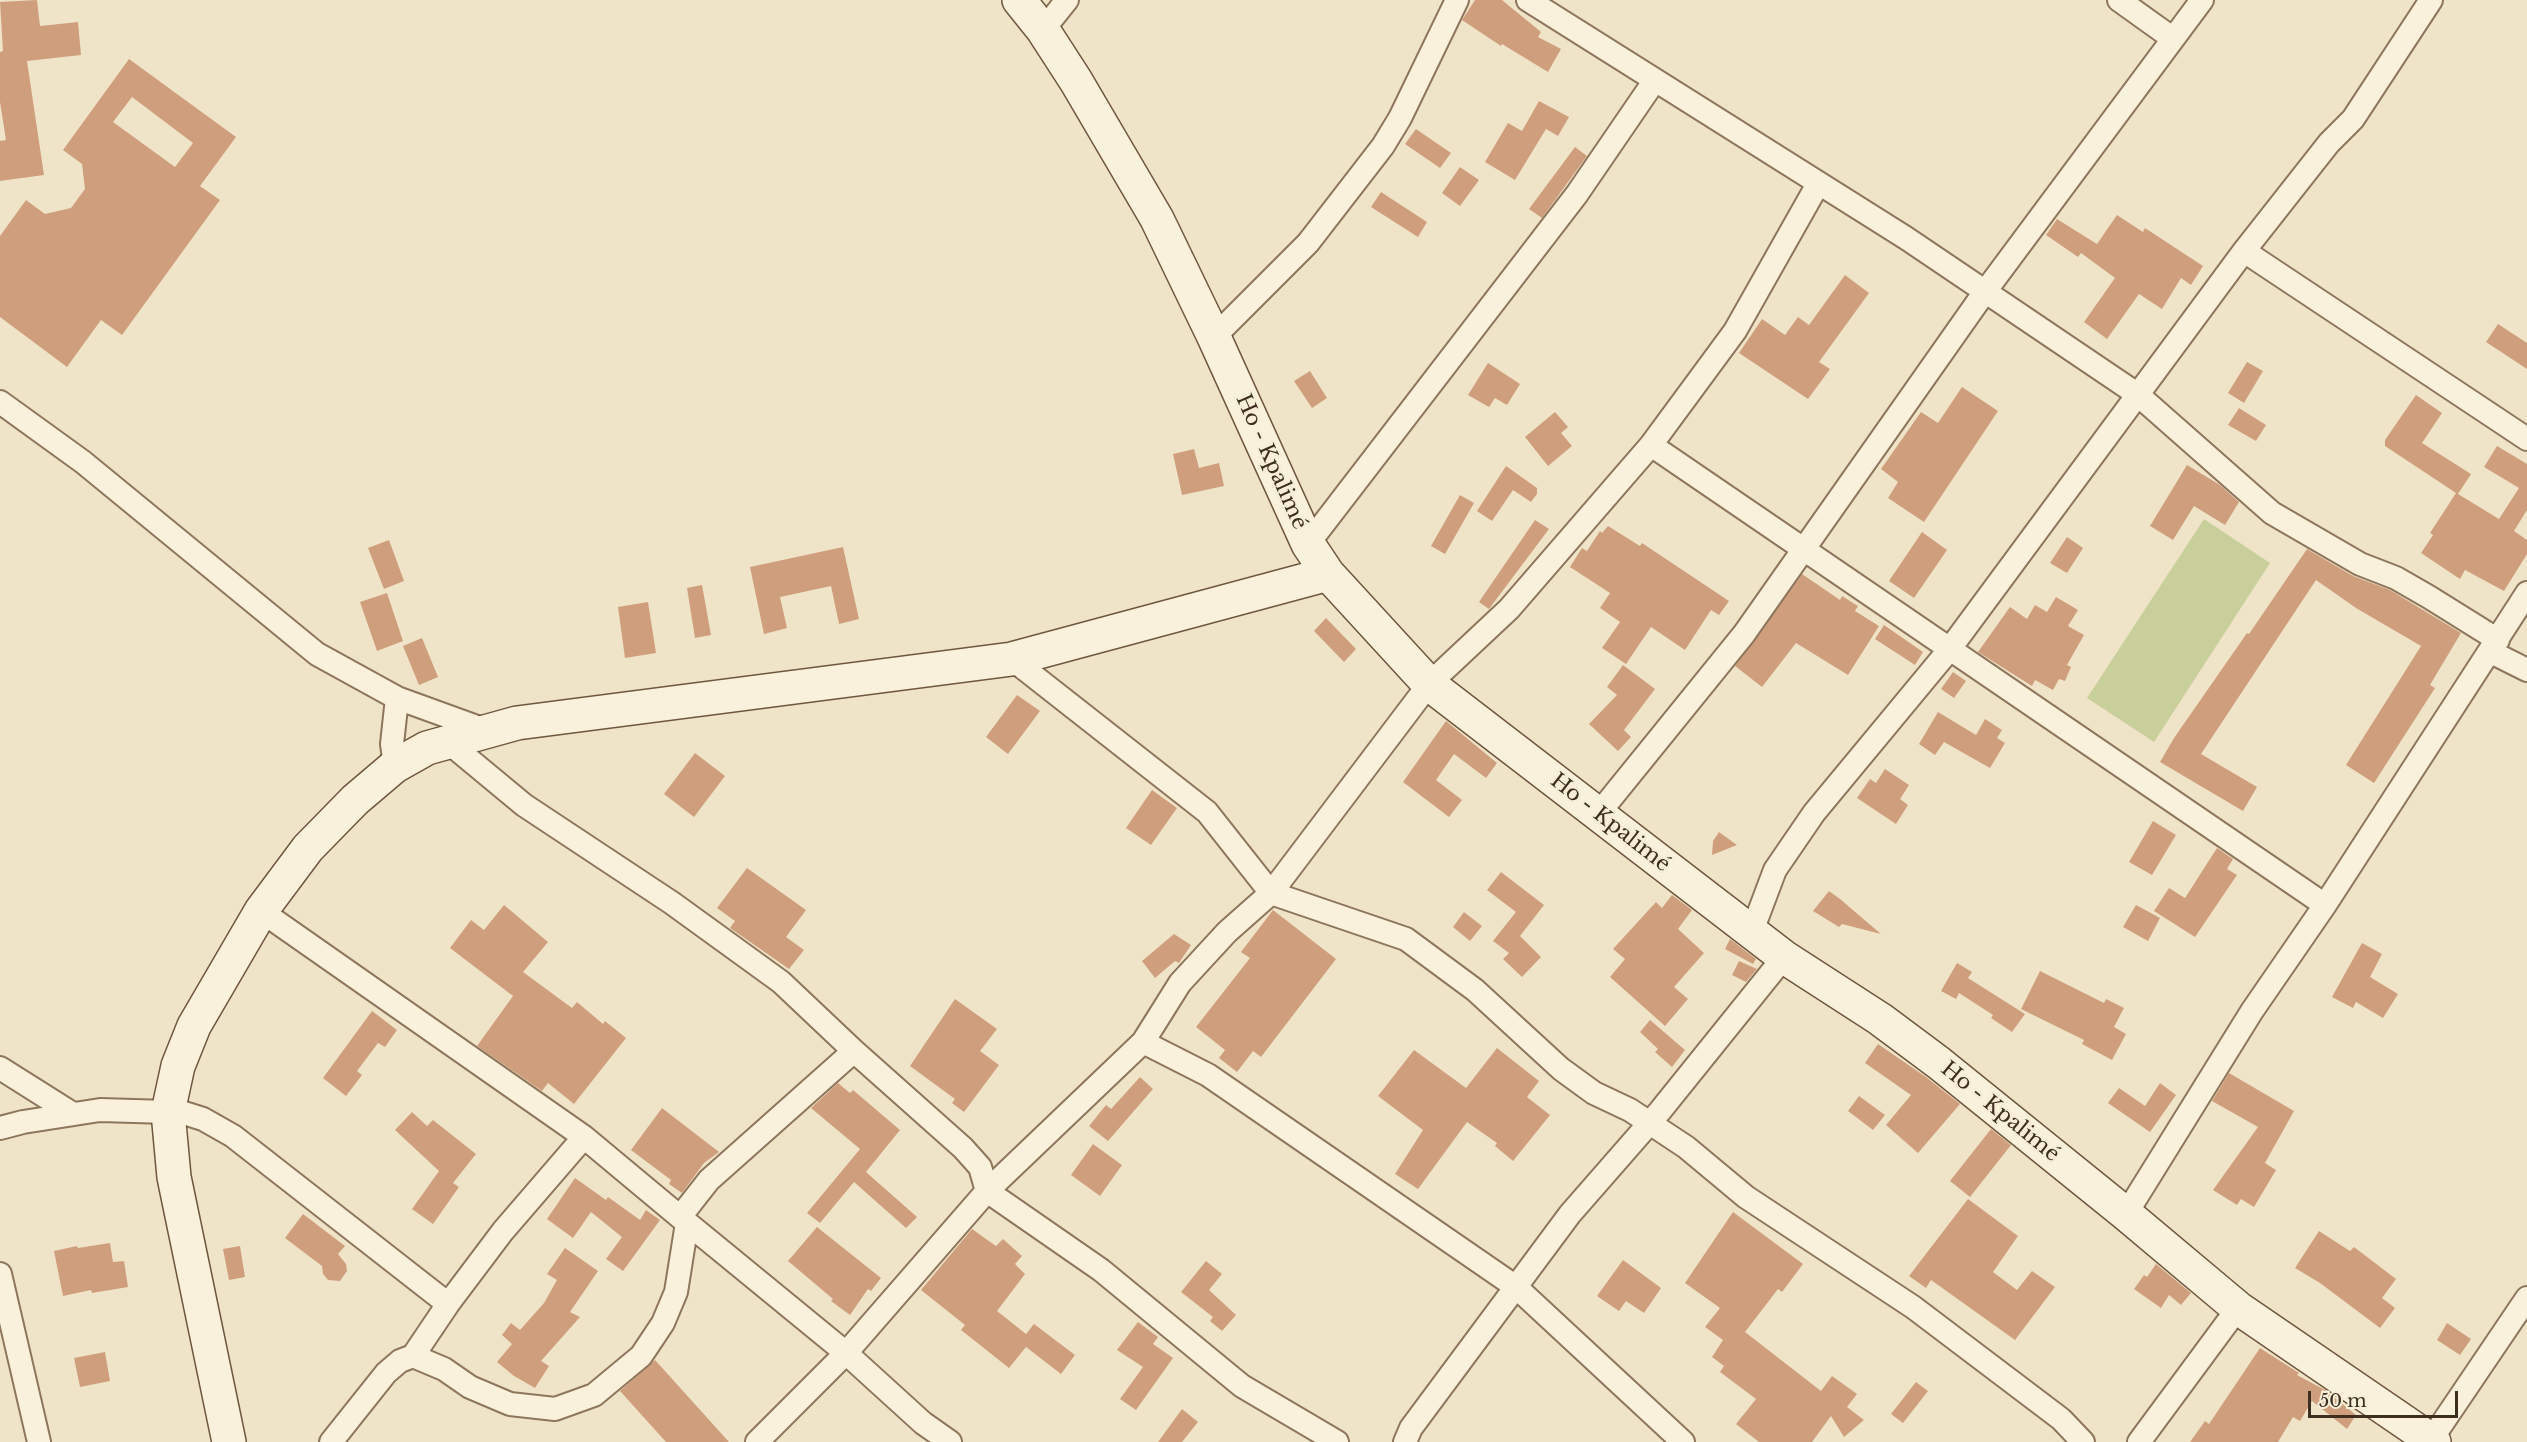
<!DOCTYPE html>
<meta charset="utf-8">
<style>
body{margin:0}
#map{position:relative;width:2527px;height:1442px;overflow:hidden;background:#f0e4c8;font-family:"Libre Baskerville",serif}
canvas{display:block}
.scale{position:absolute;left:2308px;top:1391px;width:150px;height:27px;box-sizing:border-box;border:3px solid #3d2e20;border-top:0;padding-left:8px;font-size:18px;line-height:21px;white-space:nowrap;color:#3d2e20;-webkit-text-stroke:4px #f7eed8;paint-order:stroke}
</style>
<div id="map">
<canvas width="2527" height="1442"></canvas>
<div class="scale">50 m</div>
</div>
<script>
const c = document.querySelector('canvas').getContext('2d');
c.lineJoin = 'round';
function fill(path, color) { c.fillStyle = color; c.fill(path, 'evenodd'); }
const toPath = rows => new Path2D(rows.map(r => 'M' + r).join(''));
function trace(path, color, width, dash) { c.strokeStyle = color; c.lineWidth = width; c.lineCap = dash ? 'butt' : 'round'; c.setLineDash(dash || []); c.stroke(path); }
function label(font, color, halo, rows, align = 'center') {
  c.font = font + ' "Libre Baskerville",serif'; c.lineWidth = 5; c.setLineDash([]); c.textBaseline = 'middle'; c.strokeStyle = halo; c.fillStyle = color; for (const [text, x, y, turn = 0] of rows) {
    c.save(); c.translate(x, y); c.rotate((+turn || 0) * Math.PI / 180); c.textAlign = isNaN(turn) ? turn : align; if (halo) c.strokeText(text, 0, 0); c.fillText(text, 0, 0); c.restore();
  }
}
const green = toPath([
 [2204,519,2270,563,2154,742,2087,698]
]);
const building = toPath([
 [37,0,40,26,78,22,81,55,27,61,44,175,0,181,0,141,6,140,0,102,0,52,3,51,0,2],
 [1475,0,1502,0,1541,32,1538,37,1561,49,1548,72,1502,44,1501,46,1462,20],
 [129,59,236,137,200,186,220,200,122,335,101,320,67,367,0,317,0,236,26,200,45,214,71,208,85,189,82,164,63,150],
 [132,97,193,143,175,167,113,122],
 [1539,101,1569,117,1558,136,1546,129,1515,180,1485,162,1508,123,1522,131],
 [1416,129,1451,153,1440,168,1405,144],
 [1575,147,1587,156,1542,218,1529,209],
 [1460,167,1479,180,1460,206,1442,193],
 [1381,192,1427,222,1418,237,1371,207],
 [2117,215,2143,232,2145,228,2203,266,2191,285,2181,278,2162,309,2139,294,2107,339,2084,322,2115,278,2081,253,2078,257,2046,235,2057,219,2097,244],
 [1845,275,1869,293,1819,362,1830,369,1808,399,1739,353,1762,319,1785,335,1798,317,1809,325],
 [2498,324,2527,343,2527,369,2486,342],
 [2247,362,2263,371,2244,403,2228,393],
 [1488,363,1520,384,1507,405,1495,398,1489,407,1468,395],
 [1310,371,1327,398,1312,408,1294,381],
 [1962,387,1998,411,1924,522,1888,498,1898,482,1881,469,1921,412,1938,423],
 [2416,395,2442,413,2422,443,2471,474,2458,494,2499,519,2519,488,2484,467,2497,446,2527,464,2527,510,2514,531,2527,540,2527,554,2504,591,2465,570,2460,579,2421,553,2433,535,2430,533,2456,493,2385,446,2385,440],
 [2239,408,2266,425,2256,441,2228,425],
 [1555,412,1568,427,1561,433,1572,446,1548,466,1525,437],
 [1194,449,1199,468,1219,463,1224,486,1182,495,1173,454],
 [2187,465,2220,485,2239,502,2225,525,2194,506,2173,540,2150,526],
 [1506,466,1537,488,1537,494,1531,502,1513,490,1492,521,1477,511],
 [1460,495,1474,503,1445,554,1431,546],
 [1535,520,1549,529,1489,609,1479,602],
 [1608,526,1640,546,1642,543,1729,601,1719,615,1711,610,1685,650,1651,627,1626,664,1602,648,1620,622,1600,608,1610,593,1570,567,1582,548,1587,551,1600,531,1602,533],
 [1922,532,1947,550,1914,598,1889,581],
 [2067,537,2083,548,2067,573,2050,563],
 [389,540,404,581,384,589,368,548],
 [843,547,859,619,839,624,831,586,780,597,787,628,764,634,750,567],
 [2307,549,2353,576,2390,590,2461,633,2430,685,2435,688,2374,783,2346,765,2421,646,2356,608,2316,580,2201,754,2257,787,2243,811,2160,762,2174,738,2247,633,2249,634],
 [1802,574,1840,600,1842,596,1858,606,1855,611,1879,626,1848,675,1796,643,1762,687,1735,666],
 [702,585,711,635,695,638,687,588],
 [387,593,403,641,377,651,360,602],
 [2056,597,2078,610,2068,626,2084,635,2067,665,2071,667,2065,681,2059,679,2053,690,2035,680,2032,686,1978,652,2010,607,2027,619,2035,605,2047,612],
 [648,602,656,653,625,658,618,607],
 [1326,618,1356,649,1344,662,1314,631],
 [1884,625,1923,652,1915,665,1875,639],
 [422,638,438,677,419,685,403,646],
 [1623,665,1655,689,1624,730,1631,737,1618,751,1589,724,1617,695,1607,687],
 [1953,672,1966,681,1954,698,1941,689],
 [1017,695,1040,711,1008,754,986,737],
 [1938,712,1976,735,1985,719,2002,730,1997,738,2005,743,1990,768,1944,742,1935,755,1919,744],
 [1446,721,1497,763,1486,778,1454,754,1436,780,1462,800,1449,817,1403,782],
 [695,753,725,776,694,817,664,794],
 [1885,769,1909,785,1900,799,1908,805,1896,824,1857,798,1870,779,1876,783],
 [1152,790,1177,808,1151,845,1126,828],
 [2153,821,2176,835,2152,875,2129,862],
 [1719,832,1737,845,1712,855,1713,841],
 [2217,848,2233,859,2227,869,2237,875,2195,937,2154,911,2169,888,2185,898],
 [747,868,806,910,786,937,804,950,789,969,730,928,735,921,717,908],
 [1501,872,1544,905,1520,936,1541,957,1522,977,1503,959,1509,953,1493,941,1516,912,1487,890],
 [1829,891,1840,899,1881,934,1842,924,1839,927,1813,911],
 [1672,895,1692,910,1678,929,1704,953,1674,987,1688,999,1665,1026,1610,977,1625,959,1613,949,1656,902,1662,908],
 [504,905,548,942,523,972,572,1008,577,1002,603,1024,605,1021,626,1038,574,1104,548,1083,542,1091,477,1046,513,996,450,948,471,920,484,930],
 [2136,905,2160,918,2148,941,2123,927],
 [1273,910,1336,959,1261,1057,1253,1051,1237,1072,1219,1058,1225,1050,1196,1027,1250,958,1241,952],
 [1464,912,1482,926,1470,941,1453,927],
 [1174,934,1191,945,1179,963,1175,961,1155,978,1142,961],
 [1730,939,1756,959,1753,964,1725,949],
 [2362,943,2382,954,2370,977,2398,994,2383,1018,2356,1002,2353,1008,2332,997],
 [1739,961,1757,969,1746,982,1732,975],
 [1957,963,1972,972,1968,978,2025,1014,2012,1032,1991,1018,1993,1015,1959,993,1956,999,1941,991],
 [2040,971,2104,1003,2106,999,2124,1008,2114,1027,2126,1034,2112,1060,2082,1044,2084,1040,2021,1009],
 [955,999,997,1029,980,1051,999,1065,964,1112,952,1103,955,1099,910,1066],
 [372,1011,397,1030,385,1047,378,1043,357,1071,362,1075,346,1096,323,1078],
 [1650,1020,1685,1050,1672,1067,1655,1052,1658,1049,1640,1032],
 [1878,1044,1926,1077,1960,1104,1918,1153,1886,1125,1911,1095,1865,1063],
 [1497,1048,1539,1081,1527,1097,1550,1115,1513,1161,1495,1146,1497,1143,1467,1122,1418,1189,1395,1174,1423,1130,1378,1096,1414,1050,1466,1088],
 [2229,1073,2294,1111,2265,1163,2276,1170,2254,1207,2241,1199,2237,1205,2213,1190,2258,1127,2212,1101],
 [1140,1077,1153,1089,1108,1141,1089,1126,1106,1105,1111,1109],
 [838,1083,850,1093,853,1090,900,1130,866,1172,917,1217,906,1228,854,1182,820,1223,807,1213,860,1149,811,1108],
 [2160,1083,2176,1095,2150,1132,2108,1103,2119,1088,2145,1106],
 [1859,1096,1885,1115,1873,1130,1848,1111],
 [662,1108,719,1152,704,1163,682,1193,669,1184,671,1180,631,1150],
 [412,1112,427,1126,433,1120,476,1154,453,1183,459,1187,433,1224,412,1209,439,1171,395,1130],
 [1991,1129,2011,1145,1970,1197,1950,1181],
 [1093,1144,1122,1165,1100,1196,1071,1175],
 [575,1178,606,1200,608,1197,640,1220,646,1210,660,1220,623,1271,606,1259,622,1237,591,1212,573,1238,547,1219],
 [1968,1199,2018,1236,1993,1272,2017,1290,2032,1271,2055,1287,2015,1340,1931,1280,1926,1288,1909,1276],
 [1733,1212,1803,1264,1782,1292,1778,1289,1745,1332,1821,1391,1832,1376,1857,1394,1847,1407,1864,1420,1844,1437,1831,1416,1812,1442,1759,1442,1736,1424,1756,1399,1720,1372,1724,1366,1712,1357,1723,1340,1705,1327,1720,1308,1685,1283],
 [303,1214,345,1246,338,1254,346,1264,347,1271,340,1281,328,1280,323,1274,322,1266,285,1238],
 [817,1227,881,1278,871,1291,868,1289,850,1315,831,1301,833,1299,788,1261],
 [972,1229,996,1246,1003,1239,1022,1256,1015,1264,1025,1274,997,1311,1026,1334,1034,1324,1075,1355,1061,1374,1026,1347,1009,1368,961,1330,965,1325,921,1290],
 [2319,1231,2350,1251,2354,1247,2396,1279,2382,1298,2395,1308,2380,1328,2320,1283,2295,1268],
 [110,1243,113,1262,124,1261,128,1287,92,1293,91,1290,63,1296,54,1251,77,1246,78,1248],
 [240,1246,245,1277,229,1280,223,1249],
 [565,1248,598,1271,570,1312,580,1317,541,1361,549,1366,535,1388,514,1376,497,1362,512,1344,502,1335,511,1323,520,1330,544,1303,557,1280,547,1274],
 [1623,1260,1661,1288,1644,1313,1626,1301,1619,1311,1597,1296],
 [1206,1261,1222,1274,1209,1290,1236,1315,1222,1331,1210,1321,1213,1317,1181,1292],
 [2156,1264,2191,1293,2181,1305,2169,1295,2161,1308,2134,1289,2144,1275,2147,1277],
 [1138,1322,1158,1337,1153,1344,1173,1358,1136,1410,1120,1399,1143,1367,1117,1350],
 [2447,1323,2471,1339,2460,1355,2437,1340],
 [2260,1348,2299,1373,2297,1375,2325,1390,2356,1415,2347,1429,2312,1401,2300,1421,2293,1417,2278,1442,2190,1442,2205,1421,2209,1424],
 [105,1352,110,1381,80,1387,74,1358],
 [655,1360,729,1442,666,1442,620,1391],
 [1916,1382,1928,1391,1903,1423,1891,1414],
 [1182,1409,1198,1422,1182,1442,1158,1442]
]);
const street = toPath([
 [1528,0,1906,238,2137,394,2272,513,2360,564,2396,578,2429,597,2498,640],
 [2119,0,2172,38],
 [1043,30,1067,0],
 [2244,251,2527,439],
 [1214,337,1308,243,1383,146,1400,118,1457,0],
 [0,402,83,462,317,654,397,698,392,744,395,766],
 [1651,445,2325,905],
 [1308,544,1577,194,1655,80],
 [2491,652,2527,670],
 [1012,659,1207,812,1271,893,1406,939,1475,990,1561,1069,1594,1093,1630,1110,1686,1147,1746,1197,1913,1307,2061,1419,2083,1442],
 [397,698,488,731],
 [448,742,524,805,672,903,781,982,854,1051,963,1148,980,1167,987,1191,1101,1270,1242,1386,1337,1442],
 [1599,813,1744,634,1984,293,2202,0],
 [261,911,584,1137,680,1217],
 [1752,931,1775,870,1814,813,1949,650,2244,251,2329,143,2353,119,2431,0],
 [1143,1042,1208,1075,1516,1287,1683,1442],
 [854,1051,709,1180,680,1217,846,1353,923,1423,950,1442],
 [0,1068,73,1114],
 [0,1128,23,1122,100,1110,168,1112,184,1113,203,1119,233,1136,448,1304],
 [2126,1214,2252,1011,2325,905,2527,593],
 [0,1274,39,1442],
 [413,1356,448,1304,503,1231,584,1137],
 [2431,1440,2527,1298],
 [331,1442,386,1373,400,1361,413,1356,444,1369,470,1387,510,1404,555,1409,594,1395,641,1356,663,1323,676,1292,687,1223],
 [757,1442,846,1353,987,1191,1143,1042,1180,983,1227,932,1271,893,1429,684,1509,609,1651,445,1735,331,1818,184],
 [1405,1442,1411,1428,1570,1214,1660,1111,1784,957],
 [2139,1442,2238,1308]
]);
const secondary = toPath([
 [1019,0,1043,30,1076,81,1157,219,1214,337,1308,544,1328,574,1429,684,1784,957,1880,1019,1939,1063,2126,1214,2238,1308,2434,1442],
 [229,1442,174,1177,168,1112,178,1066,194,1026,261,911,308,848,355,800,395,766,427,748,517,723,1012,659,1328,574]
]);
const streetNames = [
 ["Ho - Kpalimé",1271,462,66],
 ["Ho - Kpalimé",1610,823,38],
 ["Ho - Kpalimé",2000,1112,39]
];
fill(green, '#c9cf9b');
fill(building, '#cf9f7d');
trace(street, '#8d765c', 26);
trace(secondary, '#6f573f', 36);
trace(street, '#faf1dc', 22);
trace(secondary, '#faf1dc', 33);
label('21px', '#3d2e20', '#f7eed8', streetNames);
</script>
